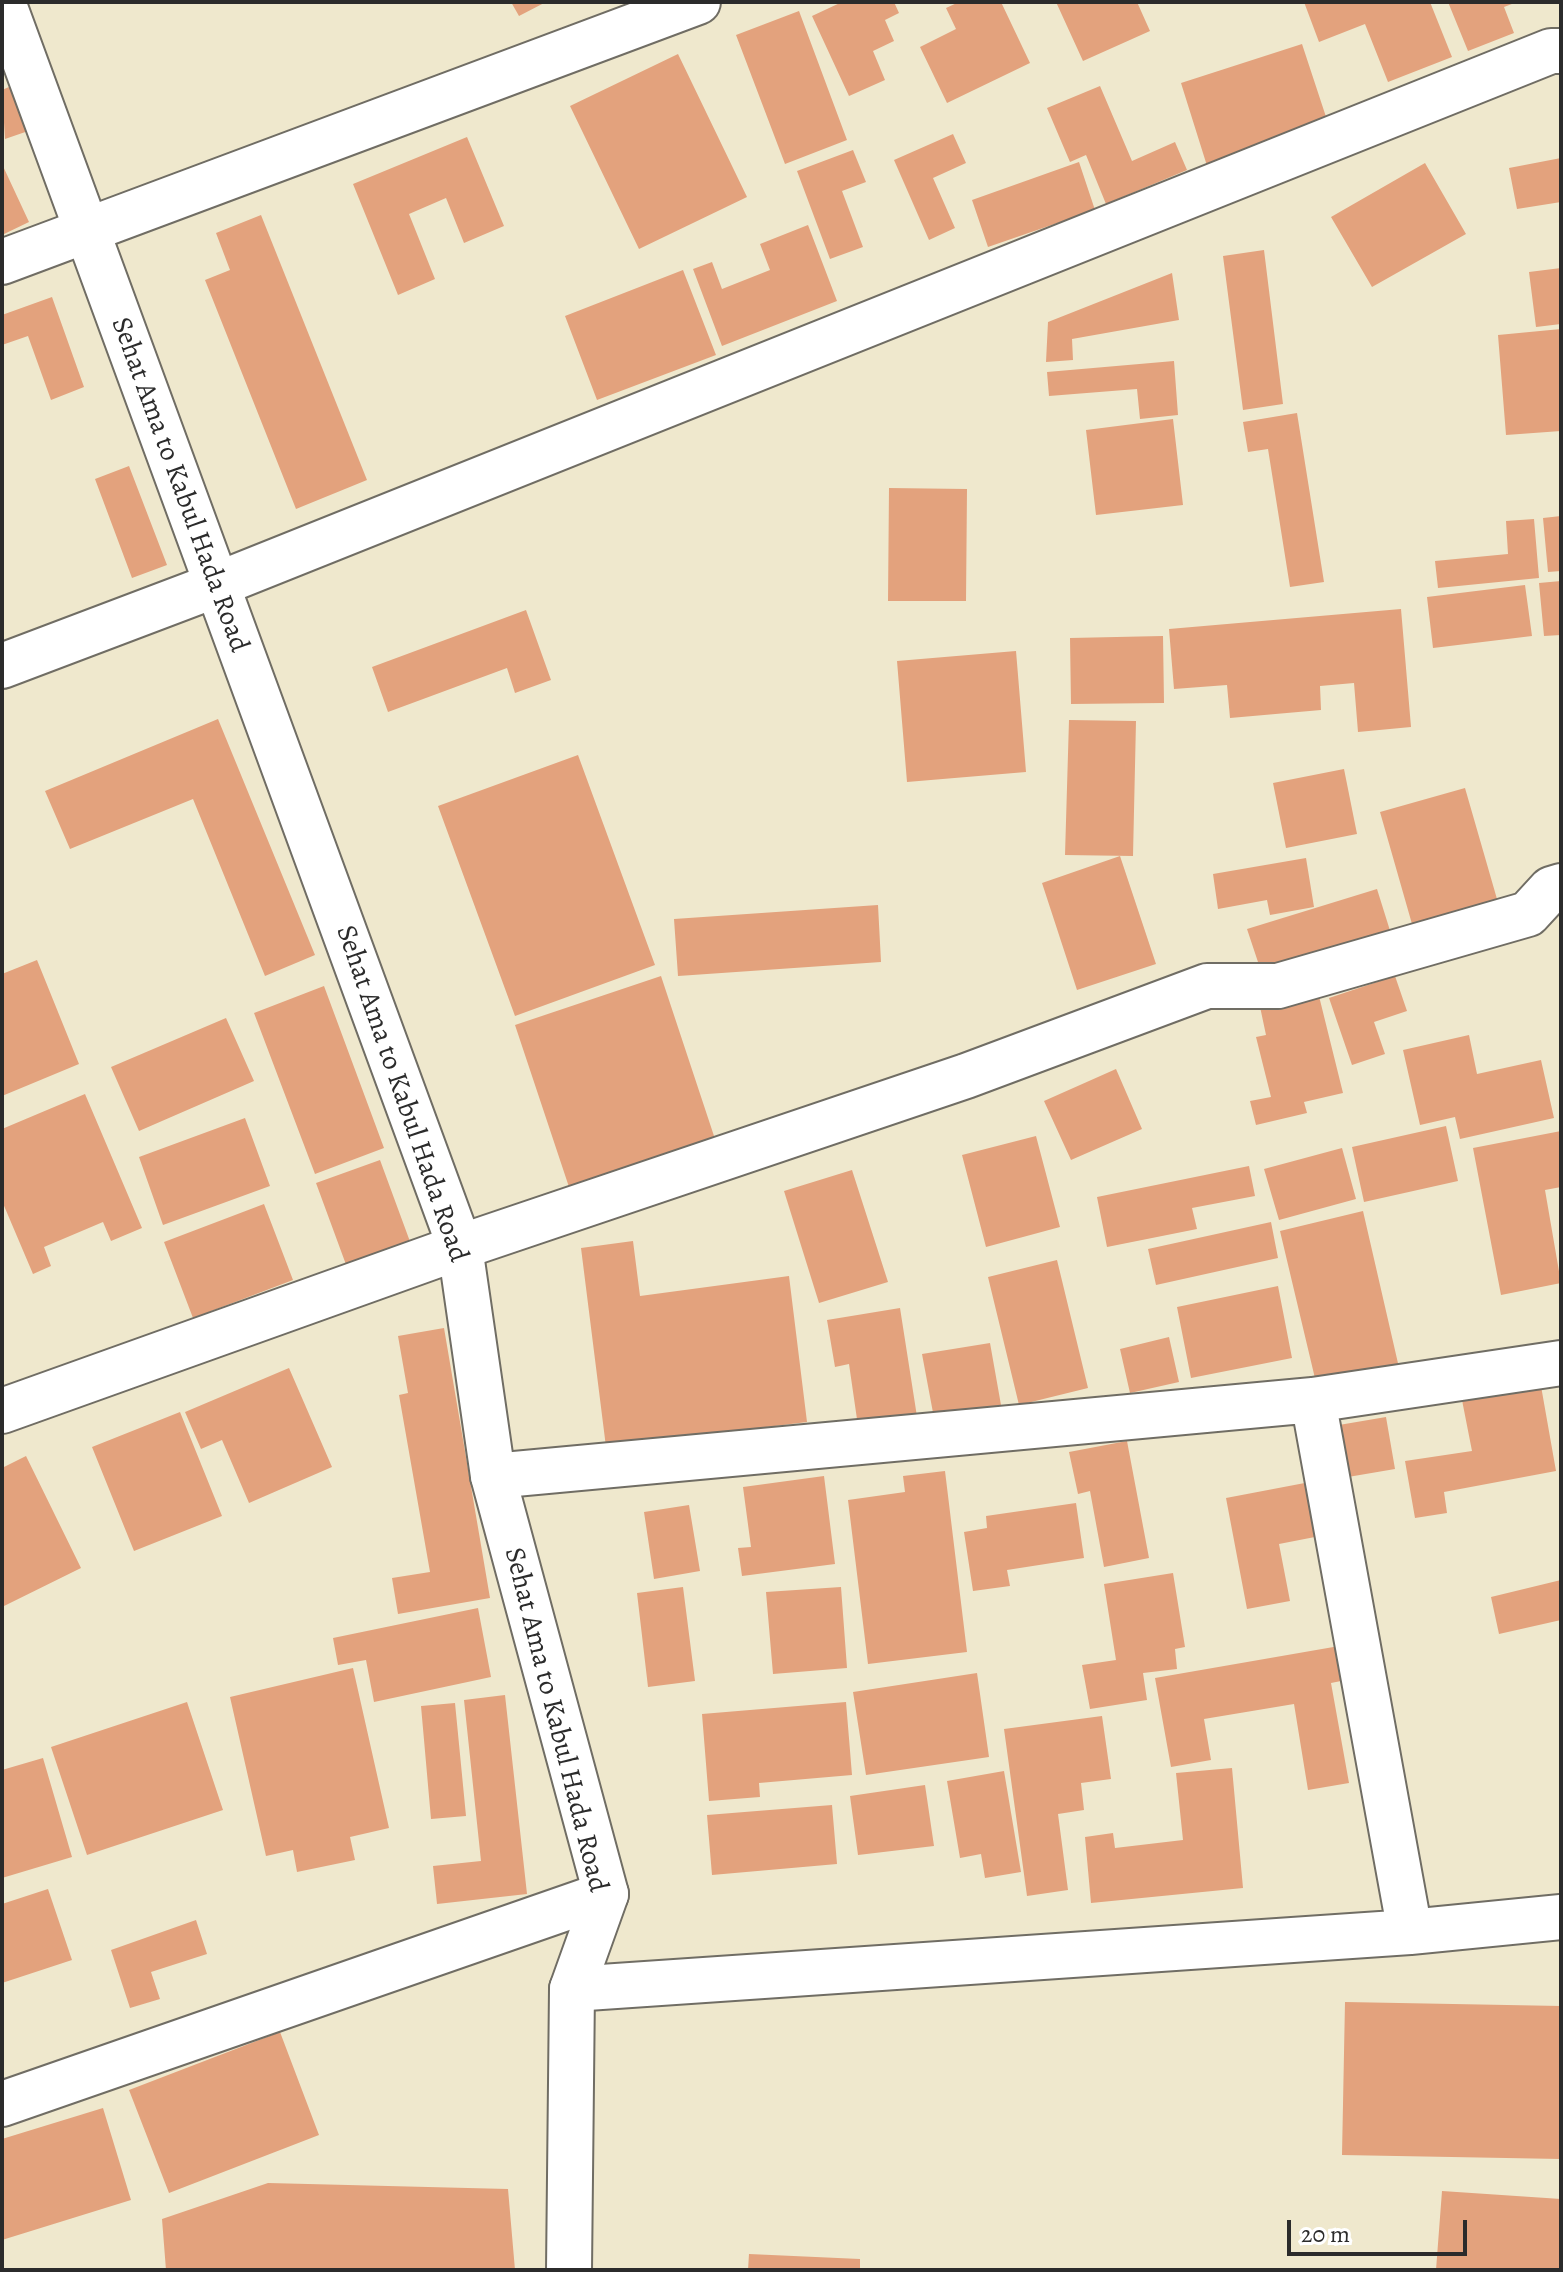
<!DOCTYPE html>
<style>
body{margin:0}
#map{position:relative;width:1563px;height:2272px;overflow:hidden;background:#efe8cd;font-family:Alegreya,serif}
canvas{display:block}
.frame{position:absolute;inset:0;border:4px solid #2b2b2b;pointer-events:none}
.scale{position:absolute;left:1287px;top:2220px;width:180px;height:36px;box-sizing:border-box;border:4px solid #2b2b2b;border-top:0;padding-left:10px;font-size:24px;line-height:28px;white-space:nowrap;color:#2b2b2b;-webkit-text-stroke:6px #fff;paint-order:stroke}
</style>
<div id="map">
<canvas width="1563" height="2272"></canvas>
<div class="frame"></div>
<div class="scale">20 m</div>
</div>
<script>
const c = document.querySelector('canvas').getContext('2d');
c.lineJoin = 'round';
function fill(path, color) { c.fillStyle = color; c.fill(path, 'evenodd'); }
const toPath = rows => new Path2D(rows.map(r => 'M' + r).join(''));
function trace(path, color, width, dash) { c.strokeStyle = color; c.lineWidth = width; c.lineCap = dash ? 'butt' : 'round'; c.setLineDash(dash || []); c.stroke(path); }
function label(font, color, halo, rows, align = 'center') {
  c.font = font + ' Alegreya,serif'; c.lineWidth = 7; c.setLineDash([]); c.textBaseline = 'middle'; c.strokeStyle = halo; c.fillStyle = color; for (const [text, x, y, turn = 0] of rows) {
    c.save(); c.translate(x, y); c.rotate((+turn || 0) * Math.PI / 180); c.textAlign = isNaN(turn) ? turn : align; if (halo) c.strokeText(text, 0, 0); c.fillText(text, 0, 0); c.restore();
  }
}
const building = toPath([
 [511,2,546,2,519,16],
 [842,2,894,2,899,13,885,20,894,41,873,51,885,80,849,96,812,16],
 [959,2,1001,2,1030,63,947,103,920,47,956,29,946,8],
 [1056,2,1137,2,1150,31,1083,61],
 [1304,2,1430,2,1452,57,1388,82,1365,24,1319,42],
 [1448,2,1517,2,1504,7,1514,33,1468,51],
 [799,11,847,140,785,164,736,35],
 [1302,44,1330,129,1208,169,1181,83],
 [678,54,747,197,639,249,570,106],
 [16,84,34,129,5,139,2,90],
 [1100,86,1132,161,1175,142,1187,170,1106,204,1086,155,1070,162,1047,108],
 [953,134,966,163,933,178,955,228,929,240,894,160],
 [467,137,504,226,464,243,446,198,409,214,435,279,398,295,353,184],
 [853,150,866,182,842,191,863,247,830,259,797,171],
 [1561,158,1561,202,1517,209,1509,168],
 [1079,162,1095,210,988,247,972,200],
 [1425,163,1466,234,1372,287,1331,217],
 [2,164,29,222,2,235],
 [261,215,367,480,296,509,205,280,230,270,216,233],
 [808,225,837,301,722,346,693,269,712,262,722,289,770,270,760,244],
 [1264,250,1283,404,1243,410,1223,256],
 [1561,268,1561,324,1536,327,1529,272],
 [683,270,716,355,597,400,565,316],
 [1172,273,1179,320,1072,339,1073,360,1046,362,1048,322],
 [52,297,84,387,51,400,28,336,2,345,2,315],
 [1561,329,1561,431,1506,435,1498,335],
 [1174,361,1178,415,1140,419,1137,389,1049,396,1047,372],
 [1297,413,1324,582,1290,587,1268,449,1248,452,1243,422],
 [1173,419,1183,505,1096,515,1086,430],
 [129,466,167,565,132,578,95,479],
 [889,488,967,489,966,601,888,601],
 [1561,516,1561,571,1548,572,1543,518],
 [1534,519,1539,578,1438,588,1435,561,1508,554,1506,521],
 [1561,581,1561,635,1544,636,1539,583],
 [1525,585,1532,636,1433,648,1427,597],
 [1401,609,1411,727,1358,732,1354,683,1320,686,1321,710,1230,718,1227,685,1174,689,1169,629],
 [526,610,551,680,515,693,507,668,388,712,372,667],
 [1163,636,1164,703,1071,704,1070,638],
 [1016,651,1026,772,907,782,897,661],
 [218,719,315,955,265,976,193,799,70,849,45,791],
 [1069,720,1136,721,1133,856,1065,855],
 [578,755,655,965,515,1016,438,806],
 [1344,769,1357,834,1286,848,1273,783],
 [1465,788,1499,906,1414,931,1380,812],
 [1120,856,1156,964,1077,990,1042,883],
 [1306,858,1314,907,1270,915,1267,900,1218,909,1213,874],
 [1377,889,1392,937,1263,977,1247,929],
 [878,905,881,962,678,976,674,919],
 [37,960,79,1064,2,1096,2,974],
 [661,976,715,1139,569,1187,515,1025],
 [1395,976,1407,1011,1374,1022,1385,1054,1352,1065,1329,998],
 [324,986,384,1148,315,1174,254,1013],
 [1317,988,1343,1093,1304,1102,1307,1113,1256,1125,1250,1101,1271,1097,1256,1037,1266,1035,1259,1002],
 [226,1018,254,1081,139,1131,111,1067],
 [1469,1035,1477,1074,1541,1060,1554,1118,1460,1139,1455,1117,1420,1125,1403,1050],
 [1116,1069,1142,1129,1071,1160,1044,1101],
 [85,1094,142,1228,111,1241,103,1222,44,1247,51,1266,33,1274,2,1201,2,1129],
 [245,1118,270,1186,163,1225,139,1157],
 [1446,1126,1458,1181,1364,1202,1352,1147],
 [1561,1131,1561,1187,1545,1190,1561,1283,1501,1295,1473,1148],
 [1036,1136,1060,1227,986,1247,962,1155],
 [1342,1148,1356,1199,1279,1220,1264,1169],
 [380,1160,412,1247,348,1270,316,1183],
 [1249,1166,1255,1196,1192,1208,1197,1229,1107,1247,1097,1197],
 [852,1170,888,1282,819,1303,784,1191],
 [264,1204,293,1280,193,1318,164,1242],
 [1363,1211,1400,1372,1318,1391,1280,1231],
 [1271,1222,1278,1258,1156,1285,1148,1249],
 [633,1241,640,1296,789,1276,807,1422,606,1447,581,1248],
 [1057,1260,1088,1388,1019,1405,988,1277],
 [1278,1286,1292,1358,1191,1378,1177,1307],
 [900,1308,918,1423,859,1433,849,1364,835,1367,827,1320],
 [444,1328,490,1598,398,1614,392,1578,430,1572,399,1395,408,1393,398,1336],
 [1169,1337,1179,1382,1130,1393,1120,1349],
 [990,1343,1001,1405,934,1418,922,1354],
 [289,1368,332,1467,249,1503,222,1440,201,1449,185,1412],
 [1541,1386,1556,1471,1444,1492,1447,1513,1415,1518,1405,1461,1472,1451,1462,1400],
 [180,1412,222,1516,134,1551,92,1447],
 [1386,1417,1395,1469,1348,1477,1339,1425],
 [1127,1441,1149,1558,1104,1567,1090,1491,1078,1494,1069,1452],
 [26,1456,81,1568,2,1607,2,1468],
 [945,1471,967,1652,868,1664,848,1500,905,1492,903,1476],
 [824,1476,835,1564,742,1576,738,1548,751,1547,743,1487],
 [1310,1482,1320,1536,1279,1544,1290,1601,1247,1609,1226,1498],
 [1076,1503,1084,1558,1007,1570,1010,1586,973,1591,964,1532,987,1528,986,1516],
 [689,1505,700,1571,654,1579,644,1512],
 [1173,1573,1185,1647,1175,1649,1177,1669,1143,1673,1147,1700,1090,1709,1082,1665,1116,1660,1104,1584],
 [1561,1580,1561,1620,1499,1634,1491,1597],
 [683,1587,695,1681,648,1687,637,1593],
 [841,1587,847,1668,773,1674,766,1592],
 [478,1608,491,1677,374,1702,366,1660,338,1665,333,1638],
 [1345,1645,1351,1679,1331,1683,1349,1783,1308,1790,1294,1704,1204,1719,1211,1760,1171,1767,1155,1678],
 [353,1668,389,1828,350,1837,355,1860,297,1872,293,1850,266,1856,230,1697],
 [977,1673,989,1757,866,1775,853,1692],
 [505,1695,527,1894,437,1904,433,1866,481,1861,464,1700],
 [187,1702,223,1810,87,1855,51,1747],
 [846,1702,852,1775,759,1783,760,1797,709,1801,702,1714],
 [455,1703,466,1816,431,1819,421,1706],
 [1102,1716,1111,1779,1081,1783,1084,1810,1058,1814,1068,1890,1027,1896,1004,1729],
 [43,1758,72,1857,2,1878,2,1770],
 [1232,1768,1243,1888,1091,1903,1085,1837,1113,1833,1115,1848,1183,1840,1176,1773],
 [1004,1771,1021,1872,985,1878,981,1854,960,1858,947,1781],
 [925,1785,934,1846,858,1855,850,1796],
 [832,1805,837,1864,712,1875,707,1815],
 [48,1889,72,1960,2,1983,2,1904],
 [196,1920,207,1954,151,1972,160,1999,130,2008,111,1950],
 [1345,2002,1561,2006,1561,2159,1342,2155],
 [280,2032,319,2135,169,2193,129,2090],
 [103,2108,131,2200,2,2240,2,2139],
 [268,2183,508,2189,515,2270,166,2270,162,2219],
 [1442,2191,1561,2199,1561,2270,1436,2270],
 [749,2254,860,2259,860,2270,748,2270]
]);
const street = toPath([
 [2,262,698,2],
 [2,666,216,585,1551,51,1561,51],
 [1313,1400,1410,1932],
 [2,1411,460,1247,966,1076,1207,986,1278,986,1528,914,1551,889,1561,886],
 [493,1476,1313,1400,1561,1363],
 [572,1989,1410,1932,1561,1917],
 [2,2104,606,1894]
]);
const secondary = toPath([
 [3,2,460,1247,493,1476,606,1894,572,1989,569,2270]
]);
const streetNames = [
 ["Sehat Ama to Kabul Hada Road",179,485,70],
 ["Sehat Ama to Kabul Hada Road",401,1094,71],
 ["Sehat Ama to Kabul Hada Road",555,1720,76]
];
fill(building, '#e3a27d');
trace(street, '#706d64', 48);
trace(secondary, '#706d64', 48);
trace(street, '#fff', 44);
trace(secondary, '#fff', 44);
label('28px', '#2b2b2b', '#fff', streetNames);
</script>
